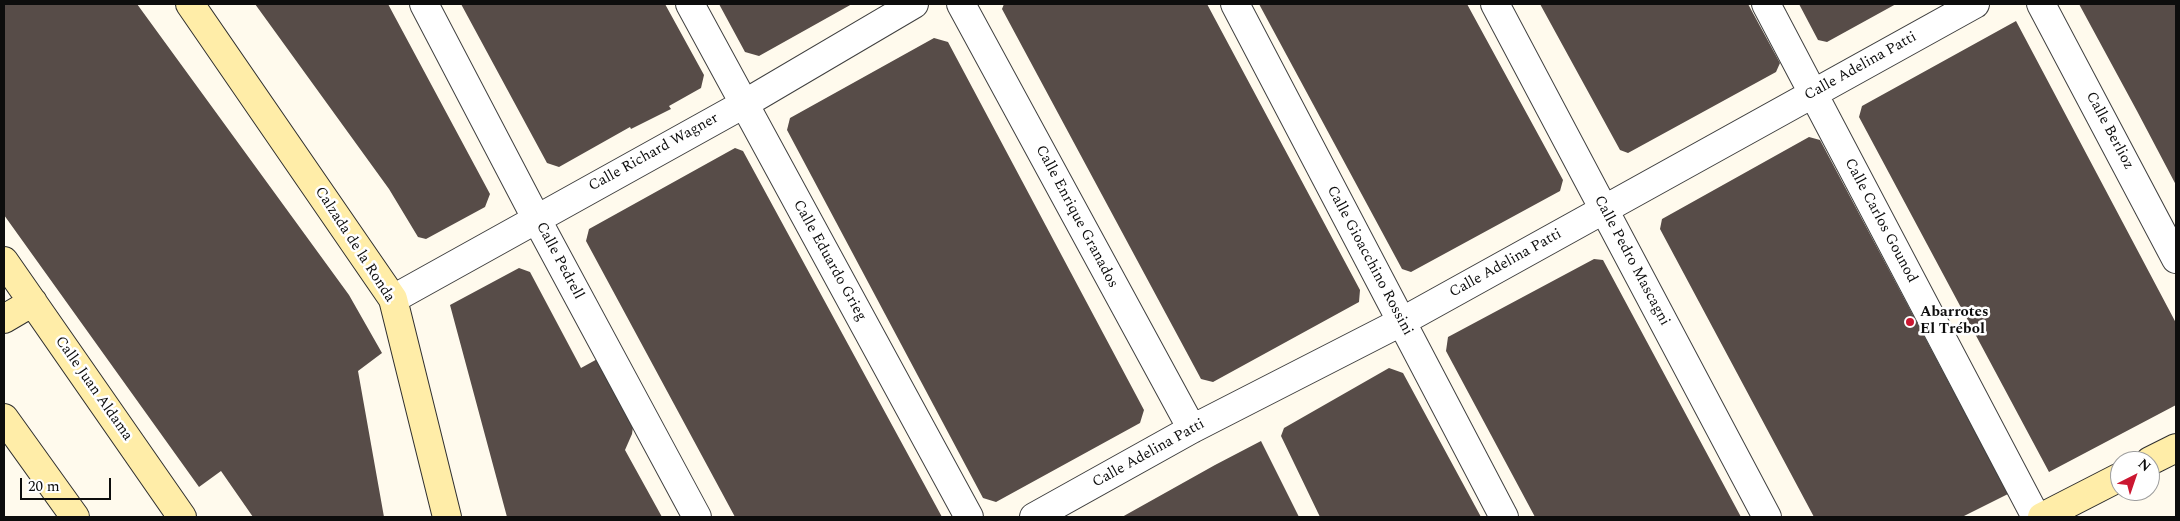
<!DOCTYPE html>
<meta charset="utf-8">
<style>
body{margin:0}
#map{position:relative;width:2180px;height:521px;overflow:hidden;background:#fffaed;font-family:Spectral,serif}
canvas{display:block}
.frame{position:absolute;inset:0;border:5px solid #0d0d0d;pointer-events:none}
.north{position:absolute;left:2110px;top:451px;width:50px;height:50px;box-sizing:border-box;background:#fff;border:1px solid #9e9e9e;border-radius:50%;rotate:41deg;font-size:14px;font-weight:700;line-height:20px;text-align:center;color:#0d0d0d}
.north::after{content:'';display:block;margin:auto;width:18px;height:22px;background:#cb1731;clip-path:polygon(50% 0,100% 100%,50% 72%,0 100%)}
.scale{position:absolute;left:20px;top:478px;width:91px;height:22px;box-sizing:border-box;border:2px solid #0d0d0d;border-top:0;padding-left:6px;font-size:15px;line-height:18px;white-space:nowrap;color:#0d0d0d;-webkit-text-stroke:4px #fff;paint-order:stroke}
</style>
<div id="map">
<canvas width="2180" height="521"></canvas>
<div class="frame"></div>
<div class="north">N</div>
<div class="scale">20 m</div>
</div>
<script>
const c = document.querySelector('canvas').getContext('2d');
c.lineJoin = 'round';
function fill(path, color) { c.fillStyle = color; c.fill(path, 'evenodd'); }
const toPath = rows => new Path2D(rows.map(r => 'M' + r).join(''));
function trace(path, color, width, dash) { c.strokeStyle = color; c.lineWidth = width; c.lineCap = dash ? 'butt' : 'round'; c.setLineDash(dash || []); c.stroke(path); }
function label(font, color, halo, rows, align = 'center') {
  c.font = font + ' Spectral,serif'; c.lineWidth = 5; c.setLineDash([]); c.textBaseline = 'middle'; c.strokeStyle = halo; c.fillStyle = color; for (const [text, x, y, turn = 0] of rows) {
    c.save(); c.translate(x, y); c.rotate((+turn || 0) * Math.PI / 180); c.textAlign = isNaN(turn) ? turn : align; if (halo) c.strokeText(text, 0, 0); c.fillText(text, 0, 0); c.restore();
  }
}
const building = toPath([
 [4,4,137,4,349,295,382,353,358,371,384,517,253,517,221,471,199,487,4,215],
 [255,4,388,4,490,194,485,207,426,239,418,237,389,189],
 [461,4,665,4,704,75,701,88,669,106,671,109,631,129,630,127,559,167,547,163],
 [719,4,852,4,759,56,745,52],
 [1004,4,1207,4,1360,290,1359,302,1213,382,1201,379,1002,9],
 [1259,4,1467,4,1563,180,1560,191,1411,272,1402,269],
 [1540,4,1748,4,1780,63,1776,72,1628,153,1620,150],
 [1799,4,1896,4,1827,42,1818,40],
 [2079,4,2176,4,2176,185,2137,111],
 [2016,21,2176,323,2176,405,2049,472,1859,117,1862,106],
 [934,38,948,42,1144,410,1140,423,996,502,983,498,787,130,790,118],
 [1809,137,1820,140,2008,494,1962,517,1814,517,1660,229,1662,219],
 [735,148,743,151,942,517,735,517,586,241,589,229],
 [1594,259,1603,260,1741,517,1535,517,1446,351,1448,337],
 [519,268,530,272,581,368,601,357,634,420,632,434,625,450,662,517,507,517,450,305],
 [1389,368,1403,373,1481,517,1320,517,1281,436,1284,428],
 [1261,441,1299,517,1122,517,1215,465]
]);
const street = toPath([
 [424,4,536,218,697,517],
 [690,4,969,517],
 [961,4,1192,429],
 [1235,4,1504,517],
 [1495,4,1767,517],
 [1766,4,2036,517],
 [2041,4,2176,259],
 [393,299,744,104,914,4],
 [1034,517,1192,429,1401,322,1975,4]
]);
const secondary = toPath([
 [190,4,393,299,447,517],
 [4,261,182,517],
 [4,319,33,302],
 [4,418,75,517],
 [2150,461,2176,448],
 [2042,517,2120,477]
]);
const markers = [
 [1910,322,5,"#cb1731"]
];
const streetNames = [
 ["Calle Adelina Patti",1861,67,-29],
 ["Calle Berlioz",2109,131,62],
 ["Calle Richard Wagner",654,153,-29],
 ["Calle Enrique Granados",1076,217,62],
 ["Calle Carlos Gounod",1880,221,62],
 ["Calzada de la Ronda",354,245,57],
 ["Calle Pedrell",559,261,62],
 ["Calle Eduardo Grieg",829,261,61],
 ["Calle Gioacchino Rossini",1369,261,62],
 ["Calle Pedro Mascagni",1631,261,62],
 ["Calle Adelina Patti",1506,264,-29],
 ["Calle Juan Aldama",93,389,55],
 ["Calle Adelina Patti",1149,454,-29]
];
const poiNames = [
 ["Abarrotes",1920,313],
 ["El Trébol",1920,330]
];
fill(building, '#574c48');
trace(street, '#404040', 30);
trace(secondary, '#2f2f2f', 30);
trace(street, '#fff', 28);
trace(secondary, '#ffeda8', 28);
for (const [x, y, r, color] of markers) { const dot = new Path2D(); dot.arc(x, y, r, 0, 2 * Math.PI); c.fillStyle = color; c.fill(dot); trace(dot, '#fff', 2); }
label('15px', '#0d0d0d', '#fff', streetNames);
label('bold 15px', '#0d0d0d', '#fff', poiNames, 'left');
</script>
